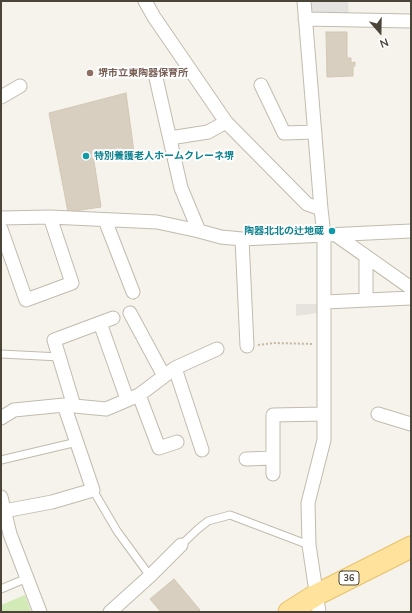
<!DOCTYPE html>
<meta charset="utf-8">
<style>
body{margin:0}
#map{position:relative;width:412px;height:613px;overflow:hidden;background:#f6f3ec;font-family:Mulish,sans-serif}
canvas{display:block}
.frame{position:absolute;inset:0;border:2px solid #4b4439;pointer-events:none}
.north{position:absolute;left:360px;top:12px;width:40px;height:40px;-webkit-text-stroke:3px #fff;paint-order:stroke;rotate:160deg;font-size:11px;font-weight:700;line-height:16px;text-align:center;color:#4b4439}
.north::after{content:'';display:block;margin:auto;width:14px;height:18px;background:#4b4439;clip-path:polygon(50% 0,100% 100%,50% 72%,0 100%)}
</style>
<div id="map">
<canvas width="412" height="613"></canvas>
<div class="frame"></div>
<div class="north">N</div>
</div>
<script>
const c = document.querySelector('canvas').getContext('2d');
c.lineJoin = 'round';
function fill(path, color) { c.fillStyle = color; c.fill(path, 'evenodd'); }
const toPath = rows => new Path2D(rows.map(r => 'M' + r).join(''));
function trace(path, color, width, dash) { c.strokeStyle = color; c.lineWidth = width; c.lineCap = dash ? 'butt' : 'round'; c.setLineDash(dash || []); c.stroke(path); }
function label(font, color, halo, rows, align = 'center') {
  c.font = font + ' Mulish,"Noto Sans JP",sans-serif'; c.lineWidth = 4; c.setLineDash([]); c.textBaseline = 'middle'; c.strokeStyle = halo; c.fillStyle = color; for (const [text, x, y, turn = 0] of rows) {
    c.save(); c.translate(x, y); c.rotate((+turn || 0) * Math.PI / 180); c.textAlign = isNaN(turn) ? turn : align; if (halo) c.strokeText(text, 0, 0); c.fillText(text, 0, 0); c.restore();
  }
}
const industrial = toPath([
 [296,304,317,304,317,313,296,316]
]);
const green = toPath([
 [25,595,31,612,1,612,1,605]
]);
const parking = toPath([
 [311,1,348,1,349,16,317,16,312,10]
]);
const building = toPath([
 [326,32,347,32,347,58,351,58,351,63,355,62,355,66,353,66,353,76,327,77,326,32],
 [126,93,134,152,94,161,101,207,68,212,49,113,126,93],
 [174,579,200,610,198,612,161,612,150,599,174,579]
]);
const path = toPath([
 [258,345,274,343,313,344]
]);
const service = toPath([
 [1,354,60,357],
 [1,460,77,442],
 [93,490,117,531,150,576],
 [181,545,198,529,208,521,230,515,309,545],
 [1,589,27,578]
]);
const minor = toPath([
 [145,1,154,17,226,122,307,204,321,209],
 [304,1,321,209,324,235,324,440,308,503,309,545,319,612],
 [305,19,411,21],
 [156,78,181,188,199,231],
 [261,85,284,133,315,132],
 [1,97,20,86],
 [170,138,208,132,226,122],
 [1,218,50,217,157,222,199,231,221,237,242,239,411,231],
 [105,220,133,292],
 [1,229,26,300,72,283,50,217],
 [336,235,411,288],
 [242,239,247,346],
 [366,256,366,300],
 [325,302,411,298],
 [130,313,164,376],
 [100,323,127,399],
 [175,368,202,450],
 [139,395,159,448,177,442],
 [74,406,54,340,113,318],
 [378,414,411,424],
 [1,418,14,410,64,405,106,409,139,395,175,368,217,349],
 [246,459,273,458],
 [273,474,273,415,324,414],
 [1,497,10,534,40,612],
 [4,511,52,502,93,490,64,405],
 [110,612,150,576,181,545]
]);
const primary = toPath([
 [289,612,316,595,411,547]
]);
const markers = [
 [90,73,4,"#8d6e63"],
 [86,156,4,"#0f9aa8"],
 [332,231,4,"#0f9aa8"]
];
const shields = [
 [349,578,20]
];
const shieldNames = [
 ["36",349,578]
];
const educationNames = [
 ["堺市立東陶器保育所",98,73]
];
const cultureNames = [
 ["特別養護老人ホームクレーネ堺",94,156],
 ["陶器北北の辻地蔵",324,231,"right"]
];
fill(industrial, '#e6e2dd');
fill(green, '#d2eab5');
fill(parking, '#e5e3e0');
fill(building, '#d8cfc1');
trace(building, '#d3c7b4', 1);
trace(service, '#c2bbae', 9);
trace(minor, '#c2bbae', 15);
trace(primary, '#e6c16a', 23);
trace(path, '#c4b79f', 2, [2, 2]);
trace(service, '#fff', 7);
trace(minor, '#fff', 13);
trace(primary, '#ffe39c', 21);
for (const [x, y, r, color] of markers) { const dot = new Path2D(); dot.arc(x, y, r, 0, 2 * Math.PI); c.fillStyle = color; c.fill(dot); trace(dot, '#fff', 1.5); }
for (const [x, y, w] of shields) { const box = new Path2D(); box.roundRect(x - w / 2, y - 7, w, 14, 3); c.fillStyle = '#fff'; c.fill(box); trace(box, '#4b4439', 1); }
label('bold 9px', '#4b4439', null, shieldNames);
label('bold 10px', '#785e54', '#fff', educationNames, 'left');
label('bold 10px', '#0d838f', '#fff', cultureNames, 'left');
</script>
